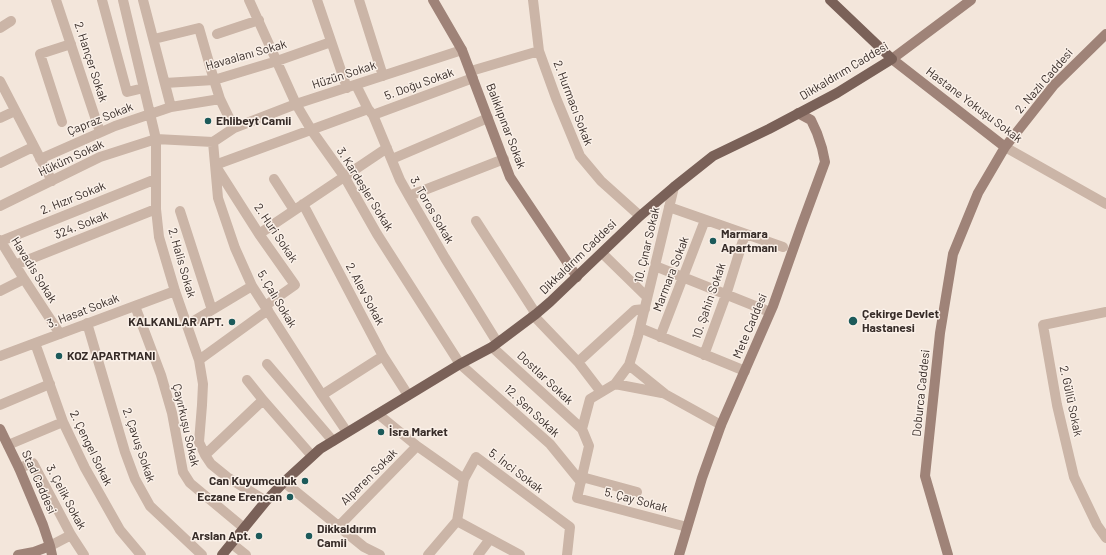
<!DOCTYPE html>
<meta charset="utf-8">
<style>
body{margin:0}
canvas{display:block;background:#f3e6db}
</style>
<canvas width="1106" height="555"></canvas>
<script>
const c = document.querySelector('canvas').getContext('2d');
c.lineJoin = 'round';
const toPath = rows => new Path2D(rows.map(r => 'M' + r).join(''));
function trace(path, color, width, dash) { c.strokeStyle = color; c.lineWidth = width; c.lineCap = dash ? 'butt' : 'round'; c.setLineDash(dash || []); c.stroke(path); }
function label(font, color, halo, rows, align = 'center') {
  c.font = font + ' Barlow,sans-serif'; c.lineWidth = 3; c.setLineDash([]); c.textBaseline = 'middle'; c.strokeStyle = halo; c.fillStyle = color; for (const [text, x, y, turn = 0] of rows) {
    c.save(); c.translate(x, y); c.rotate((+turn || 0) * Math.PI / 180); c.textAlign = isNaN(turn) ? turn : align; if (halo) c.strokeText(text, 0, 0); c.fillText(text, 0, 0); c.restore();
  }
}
const street = toPath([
 [56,0,100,132],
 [102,0,127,92,144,88],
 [123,0,156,139,156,209,159,237,175,291,199,360,203,384,202,405,199,442,205,455,211,464,227,477,266,501],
 [143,0,171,107],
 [249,0,296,104,312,131,344,176,377,234,460,364,550,444,581,482],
 [317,0,347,88],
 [359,0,383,76],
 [533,0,539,51,556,98,580,156,601,181,640,216],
 [0,28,11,21],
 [217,34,259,20],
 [154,39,199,28,214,80,220,99],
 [471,71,539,51],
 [0,81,52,181],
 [165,83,214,80,277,61,331,42],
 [356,85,368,109,373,115,400,180,409,196,445,258,497,342],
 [373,115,473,78],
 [0,118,15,111],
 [62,122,40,54,71,44],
 [213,142,218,198,235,248,252,286,322,395,347,432],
 [1005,147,1106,204],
 [40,159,115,126,171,107,220,99,234,128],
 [392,159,488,118],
 [0,163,33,147],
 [274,179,294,210],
 [674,187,638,336,629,365,615,384,590,399,582,429,589,446,577,498,687,527],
 [409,196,504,159],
 [303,204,383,356,408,395],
 [0,206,100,157,156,139,213,142,234,128,296,104,462,50],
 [669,207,783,247],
 [180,211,212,310],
 [476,221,536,314],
 [259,234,387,148],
 [0,240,24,279,60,334],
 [1,241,156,179],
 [602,253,647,297],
 [15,265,156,209],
 [655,266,765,310],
 [0,291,24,279],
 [135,306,161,375,172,413,183,472,190,483,244,528],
 [265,306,295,285,259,234,215,165,368,109],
 [1106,312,1043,325,1057,405,1074,477,1097,525,1106,538],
 [533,315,578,362,601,392],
 [87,323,125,452,135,479,150,506,202,555],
 [187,325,252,286],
 [640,328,745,371],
 [660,337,705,220],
 [35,343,63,422,85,468,120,530,141,555],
 [492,347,582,429],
 [704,355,726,295,745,234],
 [0,356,175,291],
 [199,360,268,310],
 [578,362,635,310,645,309],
 [267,364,333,441],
 [629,365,665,394,721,425],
 [247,380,263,400],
 [615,384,662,393],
 [322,395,383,356],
 [0,405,50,384],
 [378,414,417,446,464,479],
 [8,445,63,422],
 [205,455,263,400,312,456],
 [19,468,33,463,71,535,84,555],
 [582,477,637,492],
 [284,482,364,547,380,555],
 [457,521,520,555],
 [338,527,417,446],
 [231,543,246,555],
 [50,546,71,535],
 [428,555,457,521,464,479,476,457,570,527,567,555],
 [478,555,490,539]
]);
const secondary = toPath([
 [433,0,462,50,510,177,577,277],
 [971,0,959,9,892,59,1005,147],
 [0,429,19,468,43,525,50,546],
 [18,555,34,552,50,546,52,555],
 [679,555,702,478,721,425,773,306,801,227,825,162,822,148,817,133,811,120,798,113],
 [948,555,925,476,940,333,953,254,978,193,1005,147,1054,85,1106,34]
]);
const primary = toPath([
 [222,555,266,501,284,482,320,449,460,364,492,347,536,314,550,302,640,216,674,187,713,156,769,129,837,93,892,59,830,0]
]);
const markers = [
 [208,121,4,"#1c5a5a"],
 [713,241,4,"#1c5a5a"],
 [853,321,5,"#1c5a5a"],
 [232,322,4,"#1c5a5a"],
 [59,356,4,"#1c5a5a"],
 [381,432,4,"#1c5a5a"],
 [305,481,4,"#1c5a5a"],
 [290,497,4,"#1c5a5a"],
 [259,536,4,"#1c5a5a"],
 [309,536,4,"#1c5a5a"]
];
const streetNames = [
 ["Havaalanı Sokak",246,55,-16],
 ["2. Hançer Sokak",91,62,72],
 ["Dikkaldırım Caddesi",844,71,-31],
 ["Hüzün Sokak",344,75,-18],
 ["2. Nazlı Caddesi",1044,81,-49],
 ["5. Doğu Sokak",419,84,-20],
 ["2. Hurmacı Sokak",573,103,69],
 ["Hastane Yokuşu Sokak",974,105,37],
 ["Çapraz Sokak",100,119,-22],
 ["Balıklıpınar Sokak",506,126,69],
 ["Hüküm Sokak",71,158,-25],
 ["3. Kardeşler Sokak",365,189,58],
 ["2. Hızır Sokak",73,198,-22],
 ["3. Toros Sokak",432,210,60],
 ["324. Sokak",81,225,-22],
 ["2. Huri Sokak",276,233,56],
 ["10. Çınar Sokak",647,245,-77],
 ["Dikkaldırım Caddesi",578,257,-44],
 ["2. Halis Sokak",182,263,74],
 ["Havadis Sokak",34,270,58],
 ["Marmara Sokak",671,274,-69],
 ["2. Alev Sokak",365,294,62],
 ["5. Çalı Sokak",277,299,59],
 ["10. Şahin Sokak",709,301,-71],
 ["3. Hasat Sokak",83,311,-21],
 ["Mete Caddesi",750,326,-67],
 ["Dostlar Sokak",545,378,43],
 ["Doburca Caddesi",921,393,-84],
 ["2. Güllü Sokak",1071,401,78],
 ["12. Şen Sokak",532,411,43],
 ["Çayırkuşu Sokak",186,425,77],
 ["2. Çavuş Sokak",139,445,71],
 ["2. Çengel Sokak",91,448,64],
 ["5. İnci Sokak",516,471,37],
 ["Alperen Sokak",369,477,-45],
 ["Stad Caddesi",39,482,66],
 ["3. Çelik Sokak",66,497,62],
 ["5. Çay Sokak",636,500,15]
];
const poiNames = [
 ["Ehlibeyt Camii",216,121],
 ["Marmara",721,234],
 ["Apartmanı",721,248],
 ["Çekirge Devlet",862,314],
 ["Hastanesi",862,328],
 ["KALKANLAR APT.",224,322,"right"],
 ["KOZ APARTMANI",67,356],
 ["İsra Market",389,432],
 ["Can Kuyumculuk",297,481,"right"],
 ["Eczane Erencan",282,497,"right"],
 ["Dikkaldırım",317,529],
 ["Camii",317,543],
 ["Arslan Apt.",251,536,"right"]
];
trace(street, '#cbb5a7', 10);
trace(secondary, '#9f8378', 10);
trace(primary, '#7a6158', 10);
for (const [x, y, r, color] of markers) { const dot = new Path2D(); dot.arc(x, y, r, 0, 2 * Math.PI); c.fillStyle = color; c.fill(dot); trace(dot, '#faf0e8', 1.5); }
label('12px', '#372c28', '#faf0e8', streetNames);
label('bold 12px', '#372c28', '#faf0e8', poiNames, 'left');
</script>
